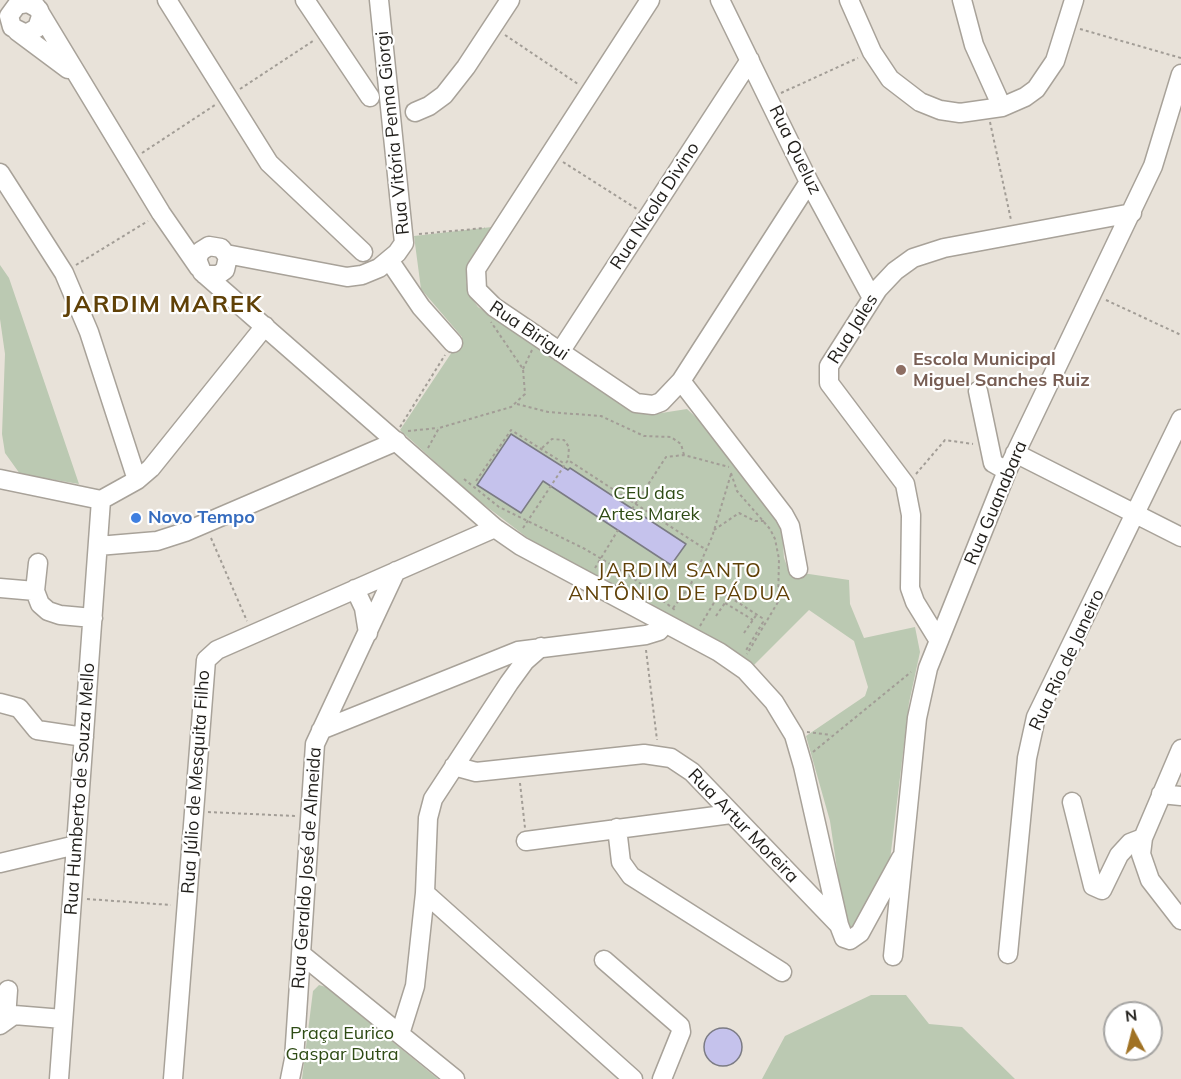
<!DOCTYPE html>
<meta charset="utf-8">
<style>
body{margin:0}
#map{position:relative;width:1181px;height:1079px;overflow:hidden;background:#e8e2d9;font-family:Mulish,sans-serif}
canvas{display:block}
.north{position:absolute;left:1103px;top:1001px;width:60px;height:60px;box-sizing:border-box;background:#fff;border:2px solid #a6a5a3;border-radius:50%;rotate:353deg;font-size:16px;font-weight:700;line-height:24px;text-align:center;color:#201e1a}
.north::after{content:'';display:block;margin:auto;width:21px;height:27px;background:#a07224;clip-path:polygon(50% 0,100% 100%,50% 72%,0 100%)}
</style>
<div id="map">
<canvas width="1181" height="1079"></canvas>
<div class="north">N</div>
</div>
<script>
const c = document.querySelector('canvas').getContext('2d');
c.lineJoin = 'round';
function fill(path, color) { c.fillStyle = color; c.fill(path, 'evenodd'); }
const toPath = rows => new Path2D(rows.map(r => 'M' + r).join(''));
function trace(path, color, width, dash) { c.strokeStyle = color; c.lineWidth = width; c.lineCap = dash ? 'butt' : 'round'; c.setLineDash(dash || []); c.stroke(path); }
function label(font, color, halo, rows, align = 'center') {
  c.font = font + ' Mulish,sans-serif'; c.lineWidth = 4.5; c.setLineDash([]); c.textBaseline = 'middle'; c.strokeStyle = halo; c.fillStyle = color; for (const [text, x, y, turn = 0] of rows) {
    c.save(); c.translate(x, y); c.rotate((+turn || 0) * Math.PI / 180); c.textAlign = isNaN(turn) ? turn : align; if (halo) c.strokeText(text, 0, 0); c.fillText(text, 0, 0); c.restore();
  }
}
const green = toPath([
 [492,227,467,268,466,281,471,297,478,307,639,413,655,414,687,409,701,422,776,520,782,531,784,558,789,571,849,580,850,604,864,638,915,627,920,652,909,703,890,860,851,931,845,924,830,821,806,736,865,696,868,687,854,641,809,610,752,667,533,542,474,497,400,430,462,337,421,289,414,236],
 [0,265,9,278,79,484,20,474,5,453,2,434,5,354,0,319],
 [319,985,326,987,438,1079,302,1079,313,991],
 [871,995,906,995,929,1024,962,1027,1015,1079,762,1079,785,1036]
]);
const building = toPath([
 [511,434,568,470,570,468,686,544,671,565,543,481,521,513,477,485,511,434],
 '704 1047a19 19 0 1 1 38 0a19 19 0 1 1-38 0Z'
]);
const path = toPath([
 [1080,29,1181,58],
 [505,35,578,84],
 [240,89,313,41],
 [781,93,858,58],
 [990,122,1011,220],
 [142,153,215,105],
 [563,162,637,209],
 [419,234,485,228],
 [76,265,148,221],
 [1106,300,1181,335],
 [523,369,532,350],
 [517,404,548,412,601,416,644,436,671,437,681,444,684,455],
 [400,427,445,355],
 [408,431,438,428],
 [428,448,439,428,511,407,525,394,523,369,491,322],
 [542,448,552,439,564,440,569,447,568,460],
 [731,473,737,491,770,529,775,539,779,559,778,602,747,654],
 [916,474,945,440,973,444],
 [464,479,499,507,585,549,633,578,675,610],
 [476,481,511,430,565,464],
 [632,509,666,457,684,455,729,467],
 [523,528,568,460,705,549],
 [714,530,739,513,755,521,764,521],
 [211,538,247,621],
 [595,568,618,530],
 [725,603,753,620],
 [673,608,690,586,712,537,731,474],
 [716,616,729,597],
 [700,626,718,596,725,594,762,618,763,622,745,652],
 [744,633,757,614],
 [646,650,657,740],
 [807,732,831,735],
 [813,752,911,672],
 [520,783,525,828],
 [208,812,295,816],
 [87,899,171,905]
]);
const minor = toPath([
 [31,0,37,8,39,10,41,16,37,28,26,34,12,27,9,16,17,5,28,3,37,8],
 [167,0,269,163,363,252],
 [305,0,370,97],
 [650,0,476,269,477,290,494,307,636,403,653,405,661,402,681,381,784,515,790,526,798,569],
 [720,0,809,182,872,298],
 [849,0,872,52,890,79,920,102,940,110,960,113,1002,107,1025,97,1036,89,1055,61,1074,0],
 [962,0,974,45,1002,107],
 [40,13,161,213,199,268],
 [17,31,68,69],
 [415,112,429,106,444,95,466,67,510,0],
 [0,173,64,273,89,332,137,480],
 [226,254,347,277,362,275,379,268,397,253,404,243,379,0],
 [389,260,421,307,453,343],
 [205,275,218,275,225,270,228,257,221,248,209,246,201,251,197,259,202,272,495,528,521,546,719,652,745,670,774,702,794,735,803,766,839,925,844,938,850,940,860,933,901,858],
 [560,352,750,60],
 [681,381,809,182],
 [978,391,993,463,1007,471],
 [1015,453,1181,537],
 [0,479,101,500],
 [101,500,137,480,151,468,265,326],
 [98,546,157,541,185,532,397,441],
 [0,588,35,591,40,604,48,611,60,615,93,618],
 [355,589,364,608,368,633],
 [35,591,38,563],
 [939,641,915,602,910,588,911,515,905,484,829,383,829,366,878,289,895,271,913,258,944,248,1132,213],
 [0,703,19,708,37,730,84,737],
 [321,730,518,651,646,635,659,631,665,624],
 [1181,749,1143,838,1141,854,1150,880,1181,920],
 [454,766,476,772,644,754,671,758,692,772,839,925],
 [1161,794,1181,796],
 [1072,802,1093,886,1102,890,1119,855,1130,843,1143,838],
 [617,828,621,862,631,876,782,972],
 [526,841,731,814],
 [0,863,76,845],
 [425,893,633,1079],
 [301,954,455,1079],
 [1008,954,1027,758,1036,717,1181,419],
 [893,956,917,718,928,668,1007,471,1153,166,1181,74],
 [604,960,680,1026,681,1032,662,1079],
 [6,1018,8,990],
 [0,1025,14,1015,63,1019],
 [400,1034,415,986,425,893,428,818,433,799,509,683,525,661,541,647],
 [59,1079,101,500],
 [173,1079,206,660,217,650,495,528],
 [290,1079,294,1059,315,744,396,571]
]);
const markers = [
 [901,370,6,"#8d6e63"],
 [136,518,6,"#3f7fe0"]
];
const streetNames = [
 ["Rua Vitória Penna Giorgi",393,133,-96],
 ["Rua Queluz",795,150,64],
 ["Rua Nícola Divino",655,206,-57],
 ["Rua Jales",853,329,-58],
 ["Rua Birigui",529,331,34],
 ["Rua Guanabara",996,503,-67],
 ["Rua Rio de Janeiro",1067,660,-65],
 ["Rua Júlio de Mesquita Filho",196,782,-86],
 ["Rua Humberto de Souza Mello",80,789,-86],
 ["Rua Artur Moreira",743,826,46],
 ["Rua Geraldo José de Almeida",307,868,-86]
];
const educationNames = [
 ["Escola Municipal",913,360],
 ["Miguel Sanches Ruiz",913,381]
];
const parkNames = [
 ["CEU das",649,494],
 ["Artes Marek",649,515],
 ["Praça Eurico",342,1034],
 ["Gaspar Dutra",342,1055]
];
const shopNames = [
 ["Novo Tempo",148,518]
];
const neighbourhoodNames = [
 ["JARDIM SANTO",680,571],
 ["ANTÔNIO DE PÁDUA",680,594]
];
const districtNames = [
 ["JARDIM MAREK",163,305]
];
fill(green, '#bbc9b2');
fill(building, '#c5c2ec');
trace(building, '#7b7b84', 1.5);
trace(minor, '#a8a299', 21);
trace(path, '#a29d96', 2, [3, 3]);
trace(minor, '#fff', 18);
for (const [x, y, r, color] of markers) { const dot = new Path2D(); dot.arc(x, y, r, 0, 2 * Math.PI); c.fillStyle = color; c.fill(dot); trace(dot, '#fff', 2); }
label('18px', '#201e1a', '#fff', streetNames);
label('bold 18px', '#785e54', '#fff', educationNames, 'left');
label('18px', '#2e4b14', '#fff', parkNames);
label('bold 18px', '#366cbe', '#fff', shopNames, 'left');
c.letterSpacing = '1.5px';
label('20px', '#604107', '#fff', neighbourhoodNames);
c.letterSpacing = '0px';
c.letterSpacing = '1.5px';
label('bold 24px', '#604107', '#fff', districtNames);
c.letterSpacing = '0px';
</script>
